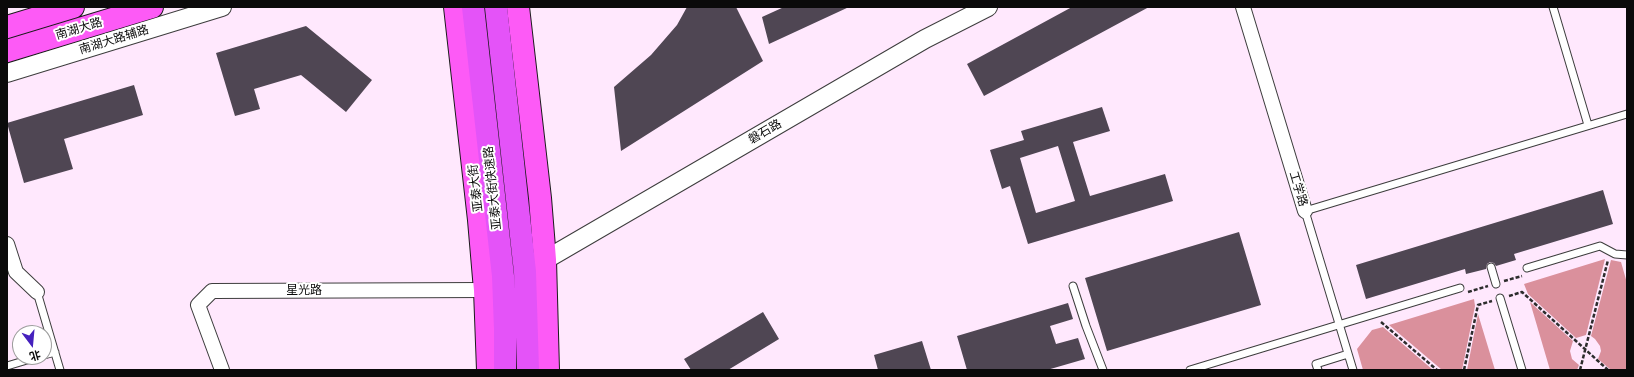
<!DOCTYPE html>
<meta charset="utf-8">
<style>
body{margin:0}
#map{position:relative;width:1634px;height:377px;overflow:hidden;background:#ffe8fd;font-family:"IBM Plex Serif","Noto Sans SC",serif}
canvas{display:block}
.frame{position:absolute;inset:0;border:8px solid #0a0a0a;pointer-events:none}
.north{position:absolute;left:12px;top:325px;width:40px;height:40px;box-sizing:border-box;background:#fff;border:1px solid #9d9d9d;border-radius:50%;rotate:164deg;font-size:11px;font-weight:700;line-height:16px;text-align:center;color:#0a0a0a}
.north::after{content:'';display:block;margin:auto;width:14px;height:18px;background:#4520bd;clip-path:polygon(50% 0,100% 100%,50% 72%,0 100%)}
</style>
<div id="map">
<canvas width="1634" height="377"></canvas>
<div class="frame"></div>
<div class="north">北</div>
</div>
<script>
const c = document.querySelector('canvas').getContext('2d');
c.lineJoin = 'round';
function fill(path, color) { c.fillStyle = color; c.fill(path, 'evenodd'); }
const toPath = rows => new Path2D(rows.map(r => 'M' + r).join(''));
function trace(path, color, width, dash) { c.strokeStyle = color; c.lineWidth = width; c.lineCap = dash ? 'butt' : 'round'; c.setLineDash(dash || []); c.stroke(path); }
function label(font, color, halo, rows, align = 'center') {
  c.font = font + ' "IBM Plex Serif","Noto Sans SC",serif'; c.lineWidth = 4; c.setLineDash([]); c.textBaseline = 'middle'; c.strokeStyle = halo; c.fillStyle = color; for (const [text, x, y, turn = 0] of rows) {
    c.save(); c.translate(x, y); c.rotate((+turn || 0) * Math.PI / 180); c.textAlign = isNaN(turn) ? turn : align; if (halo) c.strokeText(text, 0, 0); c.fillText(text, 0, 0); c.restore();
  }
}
const forest = toPath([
 [1605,259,1586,335,1576,338,1528,294,1524,284],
 [1611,260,1621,262,1627,283,1627,370,1611,370,1598,359,1601,351,1600,346,1595,339,1591,336],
 [1474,299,1475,306,1462,370,1442,370,1389,325],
 [1530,302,1573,341,1570,351,1572,359,1579,365,1577,370,1550,370],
 [1478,314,1495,370,1467,370],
 [1383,327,1433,370,1363,370,1357,349,1372,330]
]);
const building = toPath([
 [687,7,736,7,763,61,621,151,614,87,651,55,677,25],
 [784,7,849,7,769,44,762,17],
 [1072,7,1149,7,984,96,967,64],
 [306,26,372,80,346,112,301,75,254,89,260,109,235,116,216,53],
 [134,85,143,115,64,139,73,169,24,183,7,123],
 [1102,107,1110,131,1073,142,1090,196,1165,174,1173,201,1028,244,1010,186,1002,189,990,150,1024,140,1021,131],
 [1058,146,1075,201,1036,213,1020,158],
 [1603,190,1613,224,1514,254,1516,260,1496,266,1494,263,1490,262,1487,264,1486,269,1466,274,1465,269,1366,299,1356,265],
 [1239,232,1261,305,1107,351,1085,278],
 [1068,303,1073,319,1050,326,1056,344,1078,338,1085,359,1047,370,967,370,957,336],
 [763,312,779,339,728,370,691,370,684,359],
 [922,341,931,370,878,370,874,355]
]);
const path = toPath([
 [1504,281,1522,276],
 [1468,292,1488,286],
 [1509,296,1522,292,1608,370],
 [1381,322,1437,370],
 [1464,370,1478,305,1492,301],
 [1580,370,1608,260]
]);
const service = toPath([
 [1553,7,1588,125],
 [1491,267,1496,284],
 [1527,268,1600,246,1615,254,1627,255],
 [1073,286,1086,326,1103,370],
 [37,292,60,370],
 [1500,298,1522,370],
 [44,355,55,352],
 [7,366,37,357],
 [1190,370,1460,288],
 [1318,370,1316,364,1348,354],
 [1353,370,1305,211,1627,114]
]);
const minor = toPath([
 [1243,7,1305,211],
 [7,244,16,272,37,292],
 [222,370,198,305,212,291,485,290]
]);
const tertiary = toPath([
 [7,73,222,7],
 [545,260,925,39,988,7]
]);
const primary = toPath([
 [455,7,479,220,485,290,488,370],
 [518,7,540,198,545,260,548,370],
 [7,27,73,7],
 [7,51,152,7]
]);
const trunk = toPath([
 [473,7,503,276,505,329,505,370],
 [496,7,525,272,528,370]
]);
const streetNames = [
 ["南湖大路",79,29,-17],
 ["南湖大路辅路",114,40,-17],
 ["磐石路",765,132,-30],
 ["亚泰大街",476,188,-97],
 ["亚泰大街快速路",493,188,-96],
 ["工学路",1298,189,73],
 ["星光路",304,291]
];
fill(forest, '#da909c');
fill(building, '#4f4653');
trace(service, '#3d3d3d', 9);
trace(minor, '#3d3d3d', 16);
trace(tertiary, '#3d3d3d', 20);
trace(primary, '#1b1b1b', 24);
trace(trunk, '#1b1b1b', 24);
trace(path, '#2c2c2c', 2.5, [4, 2]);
trace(service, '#fff', 7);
trace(minor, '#fff', 14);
trace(tertiary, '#fff', 18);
trace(primary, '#fd5af6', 22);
trace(trunk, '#e453f8', 22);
label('12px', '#0a0a0a', '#fff', streetNames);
</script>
